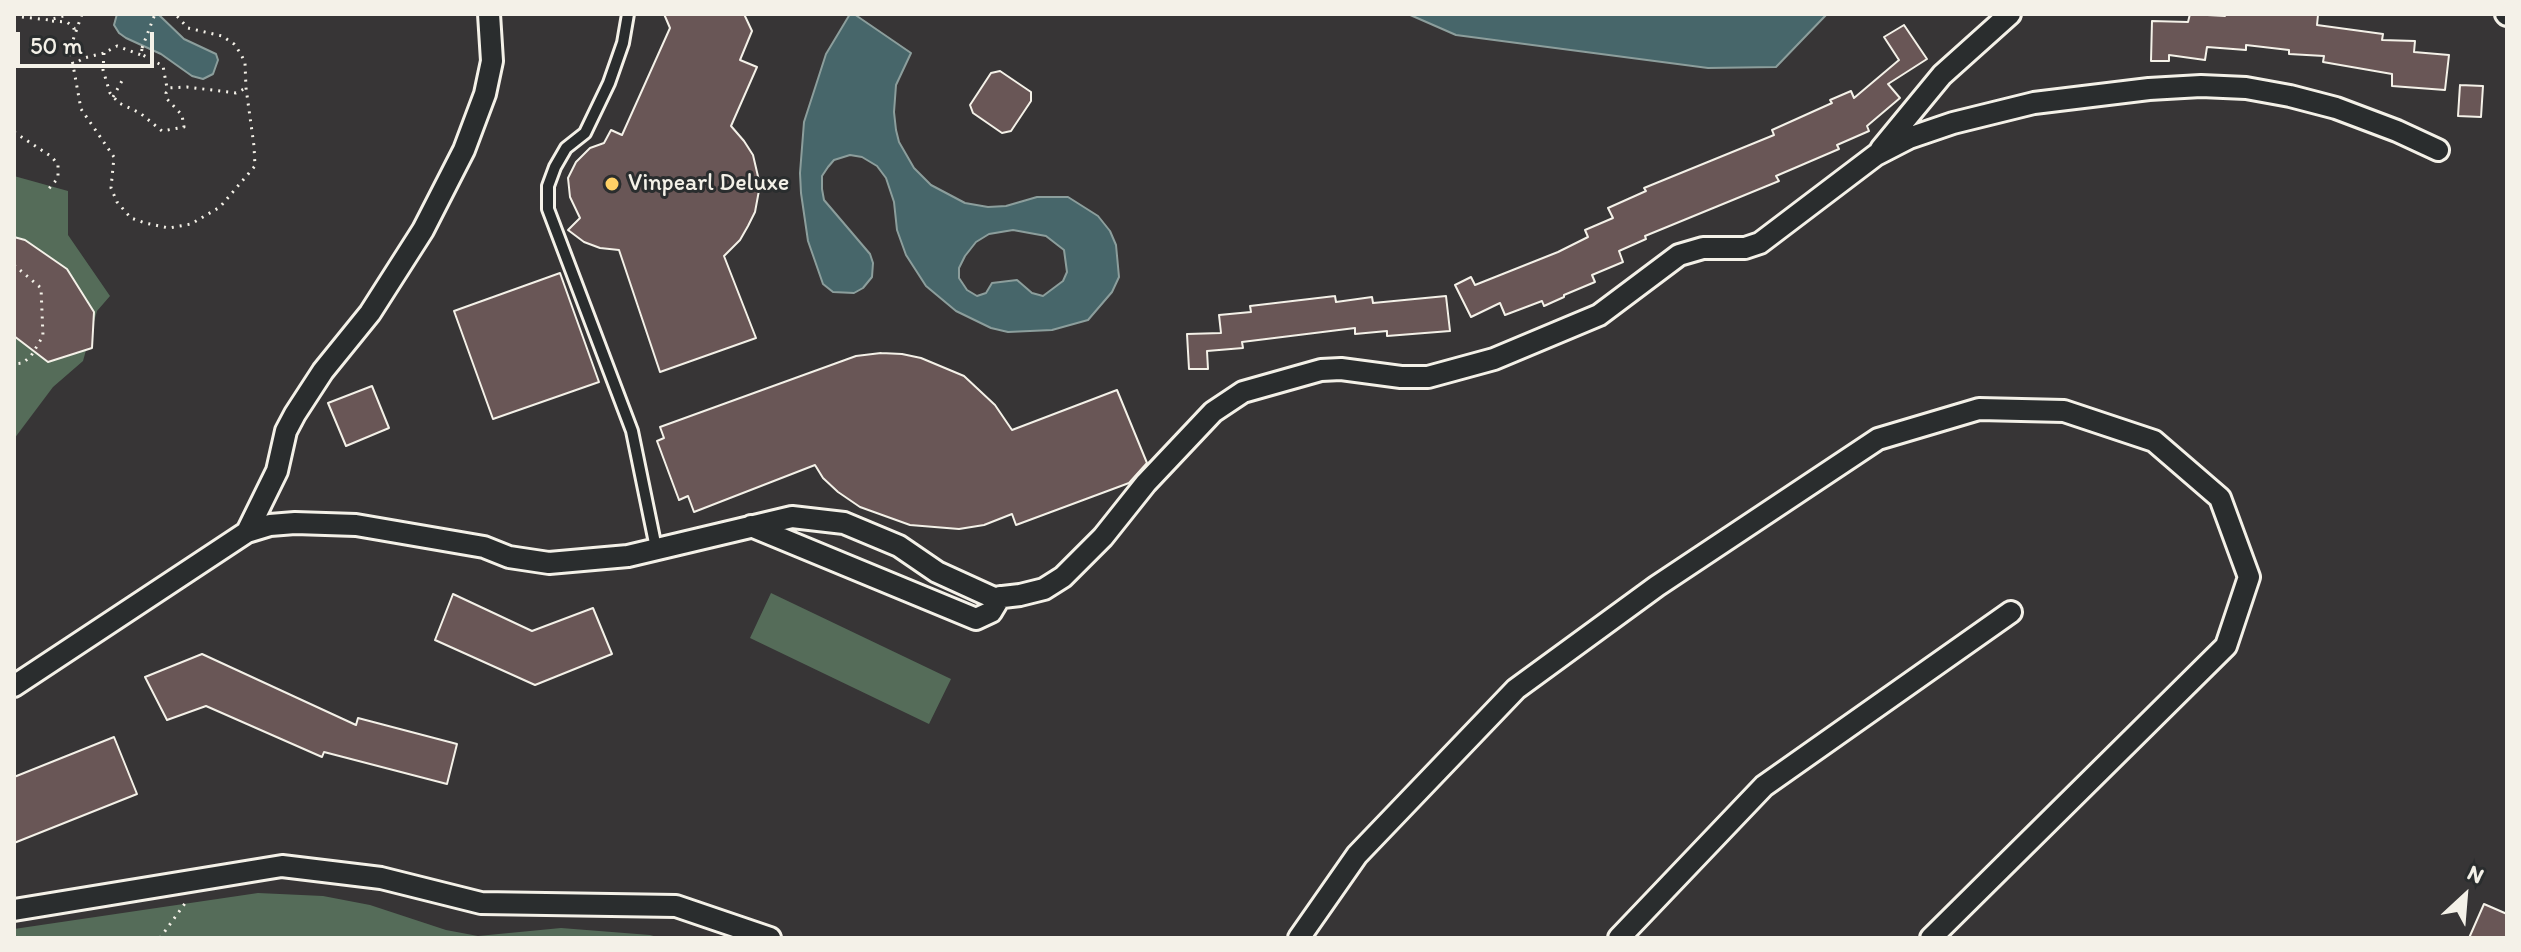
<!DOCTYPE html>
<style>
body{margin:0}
#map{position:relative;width:2521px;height:952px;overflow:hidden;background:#373536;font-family:Itim,sans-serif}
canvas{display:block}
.frame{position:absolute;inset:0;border:16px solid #f4f1e8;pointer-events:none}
.north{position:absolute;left:2425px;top:856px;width:80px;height:80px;-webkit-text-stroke:6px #2a2d2e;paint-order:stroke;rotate:26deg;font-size:22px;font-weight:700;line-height:32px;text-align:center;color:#f4f1e8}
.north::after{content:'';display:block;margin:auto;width:28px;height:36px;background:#f4f1e8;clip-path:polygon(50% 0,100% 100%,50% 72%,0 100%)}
.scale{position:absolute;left:16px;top:32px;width:138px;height:36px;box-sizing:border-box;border:4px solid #f4f1e8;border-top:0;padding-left:10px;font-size:24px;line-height:28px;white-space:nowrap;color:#f4f1e8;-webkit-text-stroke:6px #2a2d2e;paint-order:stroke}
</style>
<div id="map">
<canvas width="2521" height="952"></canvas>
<div class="frame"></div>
<div class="north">N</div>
<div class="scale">50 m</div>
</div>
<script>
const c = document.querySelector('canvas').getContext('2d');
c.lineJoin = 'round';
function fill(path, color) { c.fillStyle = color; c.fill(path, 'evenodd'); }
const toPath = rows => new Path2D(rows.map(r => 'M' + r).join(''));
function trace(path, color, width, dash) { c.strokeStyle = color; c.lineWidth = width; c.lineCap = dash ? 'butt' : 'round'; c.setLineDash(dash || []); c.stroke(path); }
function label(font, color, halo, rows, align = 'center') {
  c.font = font + ' Itim,sans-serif'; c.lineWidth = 6; c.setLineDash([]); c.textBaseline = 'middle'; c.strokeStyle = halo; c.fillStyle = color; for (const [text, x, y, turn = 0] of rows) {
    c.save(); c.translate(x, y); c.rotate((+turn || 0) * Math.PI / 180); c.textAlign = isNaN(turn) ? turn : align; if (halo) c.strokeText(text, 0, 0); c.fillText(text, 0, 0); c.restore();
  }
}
const green = toPath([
 [14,176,68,191,68,235,110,296,97,311,83,361,53,387,14,439],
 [771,593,951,679,929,724,750,638],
 [258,893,323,896,370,905,446,930,478,936,561,928,650,935,661,938,14,938,14,929]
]);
const water = toPath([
 [117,14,158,14,184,39,216,54,218,60,213,74,203,79,192,76,161,54,126,38,119,33,114,25,117,14],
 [850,14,854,14,911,53,896,85,894,112,896,130,899,142,914,168,931,185,965,203,988,207,1006,206,1037,197,1068,197,1098,216,1110,231,1116,245,1119,277,1112,292,1088,320,1052,330,1008,332,991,328,956,311,926,286,906,255,897,230,894,202,886,178,877,166,862,157,850,155,834,160,828,167,822,176,822,189,824,200,870,254,873,263,872,277,863,288,854,293,833,292,823,284,808,241,801,193,800,173,804,122,826,54,850,14],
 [1013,230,1046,236,1064,250,1067,272,1063,281,1043,296,1032,293,1017,280,992,283,986,293,977,296,967,290,959,278,959,268,965,256,976,242,989,234,1013,230],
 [1408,14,1827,14,1776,67,1708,68,1456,35,1408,14]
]);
const building = toPath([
 [664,14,744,14,752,31,740,60,757,67,731,126,744,141,753,155,760,185,755,212,748,226,740,240,724,256,756,338,660,372,619,250,600,248,584,242,568,230,580,218,570,197,568,178,576,162,590,148,604,143,611,130,622,135,670,28,664,14],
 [2190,14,2225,16,2225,14,2318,15,2317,25,2383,34,2382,40,2415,41,2414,52,2449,55,2445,90,2392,86,2392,74,2323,62,2324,56,2289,54,2289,50,2246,45,2246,50,2207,47,2205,60,2169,55,2169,61,2151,61,2152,21,2188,22,2190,14],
 [1904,25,1927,59,1888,84,1900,98,1867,126,1869,131,1837,145,1839,149,1776,176,1779,181,1645,236,1646,239,1619,251,1623,262,1592,275,1595,282,1564,295,1564,297,1544,306,1542,301,1505,315,1500,303,1471,317,1455,285,1471,277,1475,285,1558,252,1588,237,1585,230,1613,218,1608,208,1646,191,1644,188,1774,135,1772,130,1832,103,1830,100,1851,91,1854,98,1899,60,1884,37,1904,25],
 [1000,71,1031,92,1031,101,1011,131,1002,133,973,113,970,105,991,73,1000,71],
 [2460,85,2483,86,2481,117,2458,116,2460,85],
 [14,237,25,240,67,269,94,312,92,348,48,362,14,336,14,237],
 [560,273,599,382,493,419,454,311,560,273],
 [1335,296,1336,302,1372,297,1373,303,1446,296,1450,331,1387,336,1387,331,1355,334,1355,328,1242,342,1243,348,1207,351,1208,369,1189,369,1187,334,1221,333,1219,315,1251,312,1250,306,1335,296],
 [881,353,902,354,921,358,964,376,995,405,1012,430,1117,390,1147,463,1129,483,1016,525,1012,514,984,525,959,529,910,525,860,507,838,492,823,478,815,465,694,512,688,496,679,500,657,441,664,438,660,427,856,356,881,353],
 [372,386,389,428,346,446,328,403,372,386],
 [453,594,532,631,593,608,612,654,535,685,435,640,453,594],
 [202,654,356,725,358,718,457,744,447,784,324,752,322,757,206,706,167,720,145,677,202,654],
 [114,737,137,794,14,843,14,777,114,737],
 [2484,904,2507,914,2507,938,2469,938,2484,904]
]);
const path = toPath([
 [14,16,49,20,71,14],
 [52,21,67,22,74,28,74,33],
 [142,48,155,14],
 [142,49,141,54,163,66,167,88,187,87,236,93,246,88],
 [104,53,103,70,110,93,119,103,140,113,162,131,184,127,182,115,167,99,166,93,171,88],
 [71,54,81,109,114,157,111,188,117,202,131,218,145,223,169,228,191,224,220,207,255,166,254,146,246,88,245,63,241,54,234,44,222,36,188,28,175,14],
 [71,55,72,43,82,14],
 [72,65,84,58,104,53,117,46,141,55],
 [113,97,123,79],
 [14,132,52,157,58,165,58,178,46,192],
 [14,265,41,288,43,336,31,356,23,363,14,364],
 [160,938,186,902]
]);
const service = toPath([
 [628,14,623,43,609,83,585,133,566,148,555,167,548,186,548,209,632,431,656,548]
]);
const minor = toPath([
 [2506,14,2507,15],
 [1881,149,1942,75,2010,14],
 [751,526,976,619,991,612,1000,597],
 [247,532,277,471,286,431,295,414,323,371,370,313,423,230,464,150,485,94,492,61,489,14],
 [14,686,247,532,270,525,295,523,356,525,484,547,509,557,549,563,628,556,792,517,844,523,899,546,937,572,994,598,1020,595,1044,589,1063,577,1103,537,1146,483,1213,412,1243,392,1321,370,1341,369,1401,377,1428,377,1494,359,1599,315,1679,255,1703,248,1745,248,1760,243,1876,155,1909,138,1953,123,2034,103,2149,89,2201,86,2246,88,2290,96,2336,108,2397,131,2438,150],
 [14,910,282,866,381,878,481,903,676,906,770,938],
 [1299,938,1357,855,1516,689,1657,586,1878,439,1979,409,2064,411,2154,441,2220,498,2249,577,2226,646,1931,938],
 [1619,938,1764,786,2011,612]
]);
const markers = [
 [612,184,8,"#ffd166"]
];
const poiNames = [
 ["Vinpearl Deluxe",628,184]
];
fill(green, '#556c59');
fill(water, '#47666a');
trace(water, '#8c9e9c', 2);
fill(building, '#695656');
trace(building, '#f4f1e8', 2);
trace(service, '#f4f1e8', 16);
trace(minor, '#f4f1e8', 26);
trace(path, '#f4f1e8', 3, [2, 6]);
trace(service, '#2a2d2e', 10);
trace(minor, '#2a2d2e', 20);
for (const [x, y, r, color] of markers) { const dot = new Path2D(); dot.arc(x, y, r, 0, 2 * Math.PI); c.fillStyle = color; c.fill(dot); trace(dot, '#2a2d2e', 3); }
label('24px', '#f4f1e8', '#2a2d2e', poiNames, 'left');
</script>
